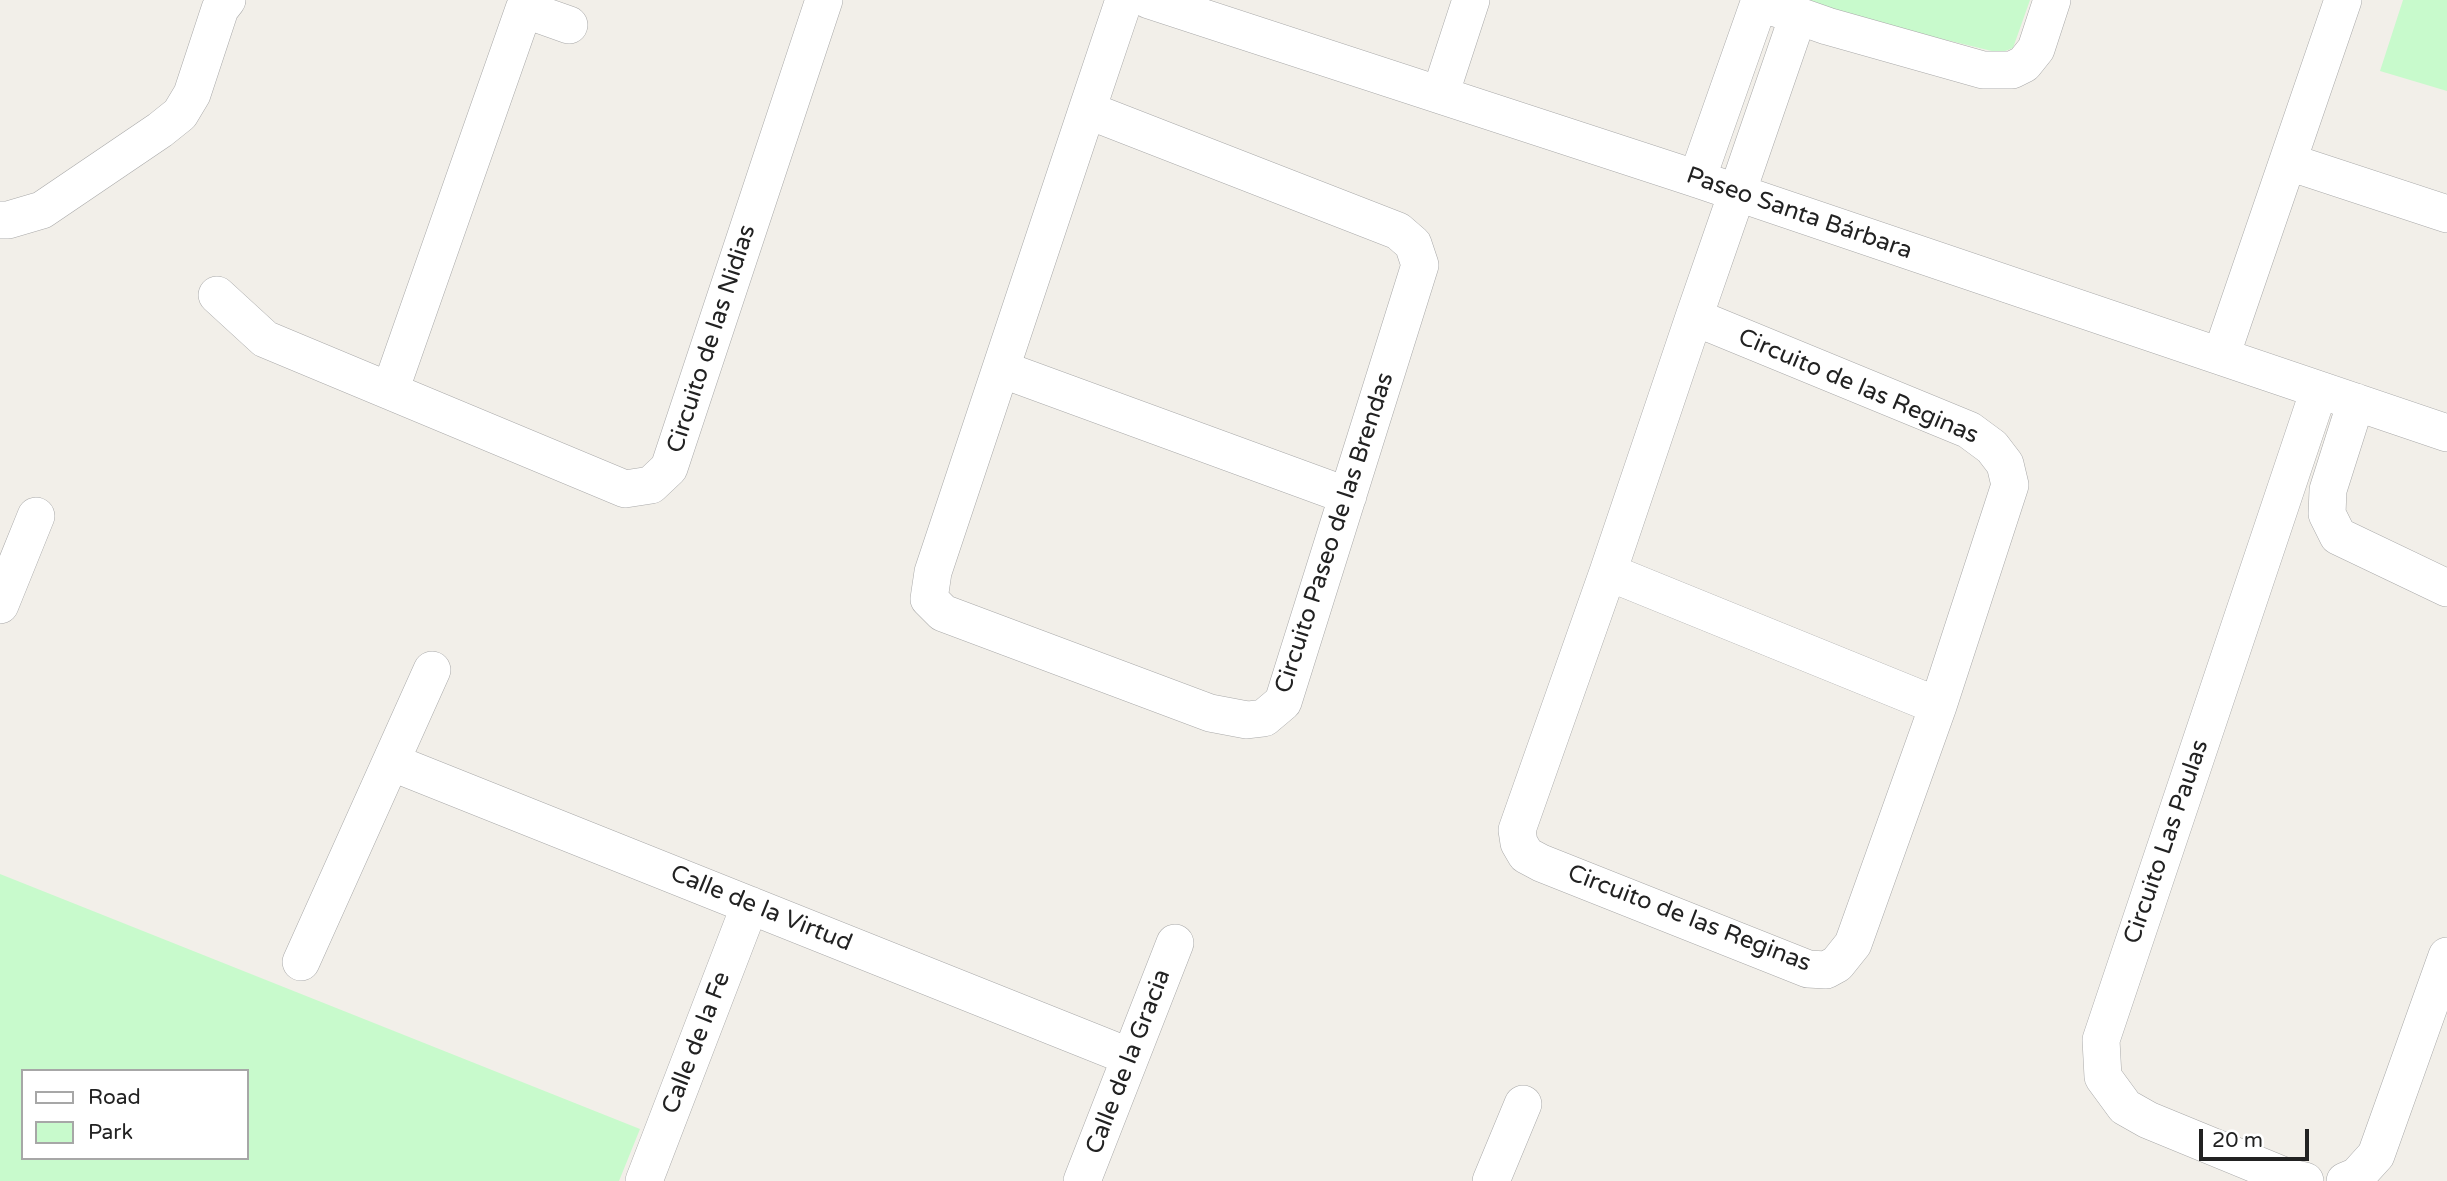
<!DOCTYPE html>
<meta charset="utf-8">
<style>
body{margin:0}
#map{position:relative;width:2447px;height:1181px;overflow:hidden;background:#f2efe9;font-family:"Varela Round",sans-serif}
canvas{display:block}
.legend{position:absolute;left:21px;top:1069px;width:228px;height:91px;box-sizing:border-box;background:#fff;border:2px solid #a7a7a7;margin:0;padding:9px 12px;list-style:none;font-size:21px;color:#222}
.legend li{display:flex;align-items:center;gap:14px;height:35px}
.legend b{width:35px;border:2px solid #a7a7a7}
.scale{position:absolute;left:2199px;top:1129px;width:110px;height:32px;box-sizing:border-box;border:4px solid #222;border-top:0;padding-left:9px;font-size:21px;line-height:24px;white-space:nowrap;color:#222;-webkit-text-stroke:5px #fff;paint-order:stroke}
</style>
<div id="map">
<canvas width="2447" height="1181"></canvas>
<ul class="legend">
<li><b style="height:9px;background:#fff"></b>Road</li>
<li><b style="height:19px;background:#c8facc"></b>Park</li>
</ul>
<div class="scale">20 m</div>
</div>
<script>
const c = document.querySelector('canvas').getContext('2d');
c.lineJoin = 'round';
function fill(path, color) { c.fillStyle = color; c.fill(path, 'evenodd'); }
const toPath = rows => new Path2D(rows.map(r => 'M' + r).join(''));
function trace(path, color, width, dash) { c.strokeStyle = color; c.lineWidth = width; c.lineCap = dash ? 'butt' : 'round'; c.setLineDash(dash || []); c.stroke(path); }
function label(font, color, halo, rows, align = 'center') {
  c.font = font + ' "Varela Round",sans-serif'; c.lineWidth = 5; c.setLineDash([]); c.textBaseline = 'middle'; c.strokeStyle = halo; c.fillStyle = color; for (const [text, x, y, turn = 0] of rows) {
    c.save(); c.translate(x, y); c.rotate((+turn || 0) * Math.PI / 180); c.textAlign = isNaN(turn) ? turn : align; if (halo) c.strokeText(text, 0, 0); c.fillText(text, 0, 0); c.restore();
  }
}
const park = toPath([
 [1804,0,2030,0,2013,48,2000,53,1802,5],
 [2403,0,2447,0,2447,91,2380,71],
 [0,874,640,1129,619,1181,0,1181],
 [23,1071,247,1071,247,1158,23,1158]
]);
const street = toPath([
 [1149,0,1697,179,2447,433],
 [1759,2,1827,26,1983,70,2012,70,2024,64,2036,49,2052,0],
 [1440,95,1471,0],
 [1087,110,1398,231,1413,244,1420,265,1283,702,1264,718,1247,720,1210,713,943,613,929,599,933,572,1087,110,1124,0],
 [2289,162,2447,214],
 [1697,179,1760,0],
 [0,220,8,220,42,210,160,130,180,114,192,94,220,9,227,0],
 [217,295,265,339,625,489,651,485,669,468,824,0],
 [1694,317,1969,430,1992,447,2005,464,2010,485,1938,706,1853,944,1837,964,1826,970,1808,969,1541,863,1526,855,1519,843,1517,830,1608,572,1694,317,1737,193,1798,16],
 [2221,356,2343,0],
 [1001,369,1348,496],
 [390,391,524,9,569,25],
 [2356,402,2328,490,2327,514,2338,536,2447,588],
 [1608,572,1938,706],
 [0,605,36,516],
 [391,762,1130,1057],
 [301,962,432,670],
 [644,1181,750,905],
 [1082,1181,1175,943],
 [1491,1181,1523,1104],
 [2305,1181,2287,1177,2148,1120,2125,1107,2103,1077,2101,1040,2319,390],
 [2345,1181,2357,1176,2376,1155,2447,956]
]);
const streetNames = [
 ["Paseo Santa Bárbara",1799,214,19],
 ["Circuito de las Nidias",712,339,-72],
 ["Circuito de las Reginas",1858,387,23],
 ["Circuito Paseo de las Brendas",1335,533,-72],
 ["Circuito Las Paulas",2167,842,-71],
 ["Calle de la Virtud",761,909,22],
 ["Circuito de las Reginas",1689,919,21],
 ["Calle de la Fe",697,1043,-69],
 ["Calle de la Gracia",1129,1062,-69]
];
fill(park, '#c8facc');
trace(street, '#a9a9a9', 38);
trace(street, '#fff', 37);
label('24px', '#222', '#fff', streetNames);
</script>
